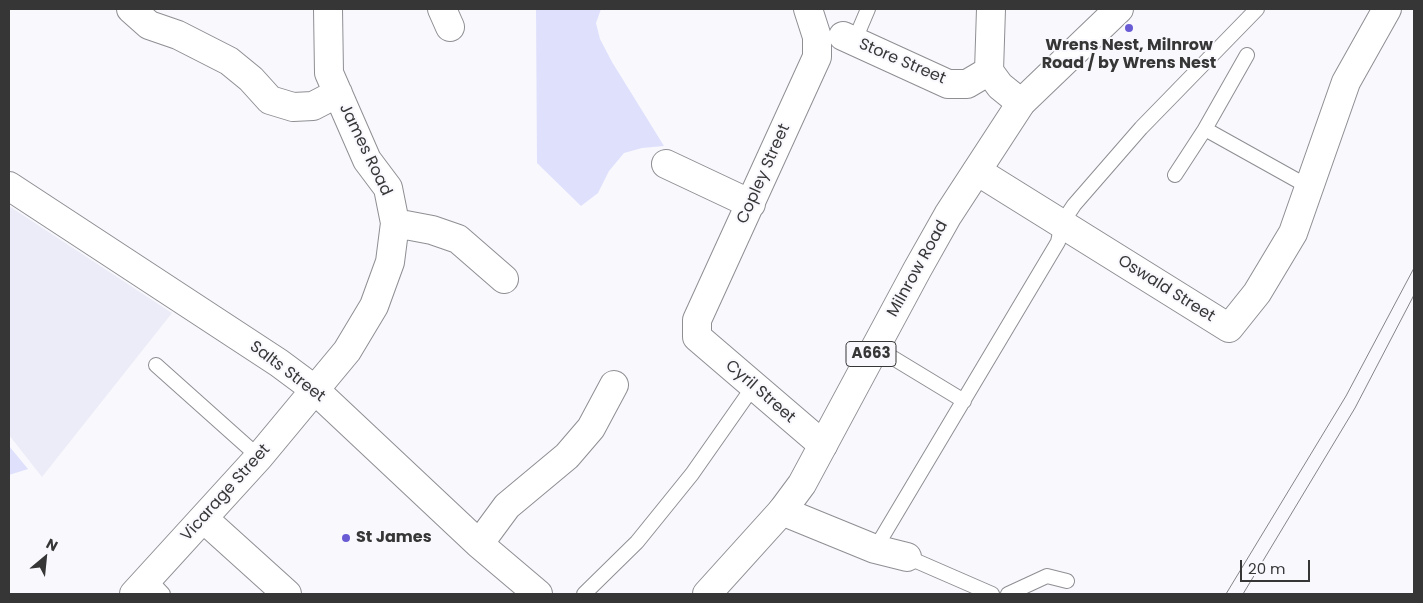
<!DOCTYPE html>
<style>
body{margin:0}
#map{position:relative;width:1423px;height:603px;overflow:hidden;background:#f8f8fd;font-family:Poppins,sans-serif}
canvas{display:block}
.frame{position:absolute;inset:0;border:10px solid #363637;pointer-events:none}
.north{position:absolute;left:20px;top:533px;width:50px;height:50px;-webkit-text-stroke:4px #f8f8fd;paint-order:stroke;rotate:28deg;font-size:14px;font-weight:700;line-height:20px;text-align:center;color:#363637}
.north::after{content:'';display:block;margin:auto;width:18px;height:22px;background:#363637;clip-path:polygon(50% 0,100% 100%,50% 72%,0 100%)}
.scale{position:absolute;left:1240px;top:560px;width:70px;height:22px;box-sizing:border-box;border:2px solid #363637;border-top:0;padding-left:6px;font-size:15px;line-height:18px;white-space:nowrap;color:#363637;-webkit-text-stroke:4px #f8f8fd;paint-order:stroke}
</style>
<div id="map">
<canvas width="1423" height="603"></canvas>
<div class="frame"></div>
<div class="north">N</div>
<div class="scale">20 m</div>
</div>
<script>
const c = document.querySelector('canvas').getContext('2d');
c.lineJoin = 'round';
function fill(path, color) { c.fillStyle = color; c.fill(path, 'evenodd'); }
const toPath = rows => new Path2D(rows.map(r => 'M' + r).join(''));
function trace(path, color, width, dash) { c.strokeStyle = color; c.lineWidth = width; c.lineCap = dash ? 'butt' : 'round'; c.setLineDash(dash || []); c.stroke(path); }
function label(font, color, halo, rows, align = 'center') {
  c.font = font + ' Poppins,sans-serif'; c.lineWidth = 4; c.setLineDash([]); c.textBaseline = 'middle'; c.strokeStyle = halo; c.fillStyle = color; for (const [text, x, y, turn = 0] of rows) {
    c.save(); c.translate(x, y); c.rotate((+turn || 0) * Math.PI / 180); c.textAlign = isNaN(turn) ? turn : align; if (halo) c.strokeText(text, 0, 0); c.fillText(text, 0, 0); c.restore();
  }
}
const built = toPath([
 [9,206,172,313,42,477,9,435]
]);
const green = toPath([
 [536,9,601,9,596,23,600,39,612,62,664,146,642,148,624,153,609,171,598,193,581,206,537,163],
 [9,446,28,469,9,475]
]);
const service = toPath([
 [854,42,868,9],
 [1205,129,1247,55],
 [1175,175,1205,129,1309,187],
 [875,347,964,401],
 [156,365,259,457],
 [875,549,1058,242,1062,223,1074,205,1141,128,1257,9],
 [907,557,992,594],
 [148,578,163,594],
 [584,594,637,542,692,474,753,387],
 [1008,594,1047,576,1067,581]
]);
const minor = toPath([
 [131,9,149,25,178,35,229,61,251,79,270,100,293,107,313,106,338,93],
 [442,9,450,27],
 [808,9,817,37,817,57,697,320,697,337,823,445],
 [991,9,989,71,1000,86,1021,103],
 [843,36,948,84,967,84,989,71],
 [666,164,751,204],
 [977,171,1229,328,1257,293,1293,233,1346,82,1387,9],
 [9,186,279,363,314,389,479,544,538,594],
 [395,223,432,230,458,239,504,279],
 [782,511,875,549,907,557],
 [204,519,287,594],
 [479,544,507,506,567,456,591,428,614,385],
 [134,594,259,457,347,351,374,306,390,262,395,223,388,188,367,160,329,73,328,9]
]);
const primary = toPath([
 [707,594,782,511,802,484,917,270,948,215,1021,103,1119,9]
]);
const tram = toPath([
 [1226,594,1346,396,1414,268],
 [1243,594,1355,408,1414,295]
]);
const markers = [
 [1129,28,5,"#695bd4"],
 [346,538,5,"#695bd4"]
];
const shields = [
 [871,354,50]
];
const shieldNames = [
 ["A663",871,354]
];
const poiNames = [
 ["Wrens Nest, Milnrow",1129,46],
 ["Road / by Wrens Nest",1129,64],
 ["St James",356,538,"left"]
];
const streetNames = [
 ["Store Street",902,62,23],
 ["James Road",365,150,64],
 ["Copley Street",764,174,-66],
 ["Milnrow Road",918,269,-61],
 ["Oswald Street",1166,289,32],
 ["Salts Street",287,372,37],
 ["Cyril Street",760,392,41],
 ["Vicarage Street",226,493,-48]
];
fill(built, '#ececf8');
fill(green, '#dfe0fc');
trace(service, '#8e8f93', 16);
trace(minor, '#8e8f93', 30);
trace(primary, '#8e8f93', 30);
trace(service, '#fff', 14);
trace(minor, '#fff', 28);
trace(primary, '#fff', 28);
trace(tram, '#858587', 1);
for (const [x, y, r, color] of markers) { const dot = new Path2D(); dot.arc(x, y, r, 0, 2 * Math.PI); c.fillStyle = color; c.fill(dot); trace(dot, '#f8f8fd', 2); }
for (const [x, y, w] of shields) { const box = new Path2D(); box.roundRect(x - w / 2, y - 12.5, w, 25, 4); c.fillStyle = '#f8f8fd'; c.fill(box); trace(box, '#363637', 1); }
label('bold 15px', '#363637', null, shieldNames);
label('bold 16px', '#363637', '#f8f8fd', poiNames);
label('16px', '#363637', '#f8f8fd', streetNames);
</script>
